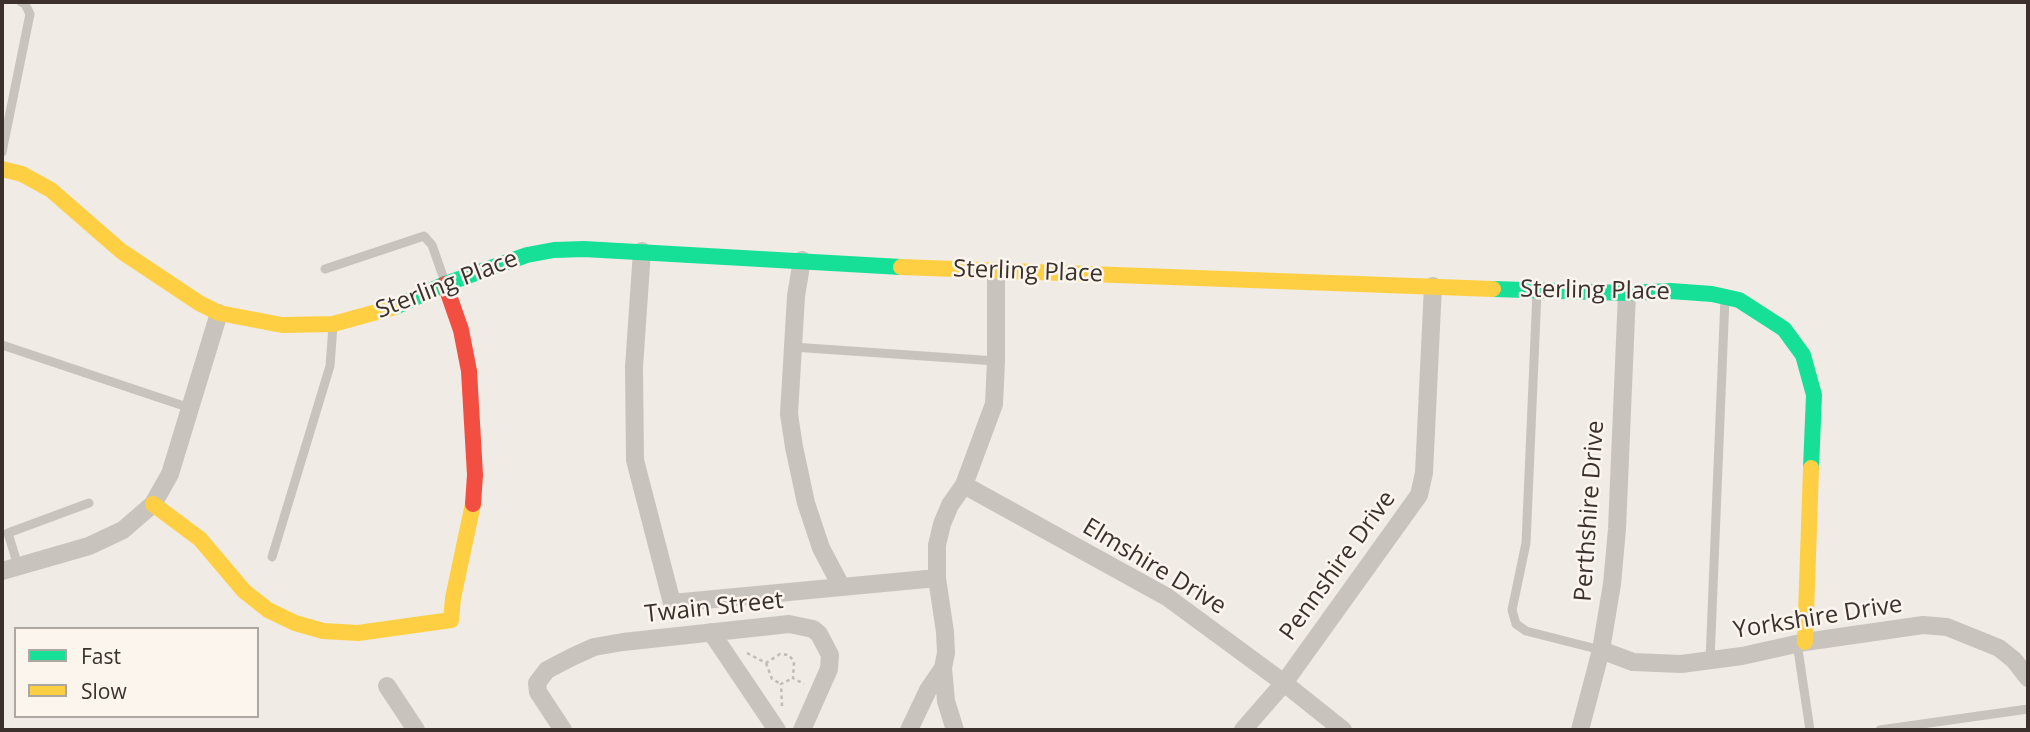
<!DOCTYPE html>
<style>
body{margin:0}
#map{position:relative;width:2030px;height:732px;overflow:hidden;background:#f0ebe5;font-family:"Open Sans",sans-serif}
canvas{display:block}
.frame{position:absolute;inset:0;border:4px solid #3b302b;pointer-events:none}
.legend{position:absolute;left:14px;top:627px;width:245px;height:91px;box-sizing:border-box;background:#fbf5ee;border:2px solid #aea6a0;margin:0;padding:9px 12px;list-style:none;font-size:21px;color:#3b302b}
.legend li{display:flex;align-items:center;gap:14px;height:35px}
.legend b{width:35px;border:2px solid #aea6a0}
</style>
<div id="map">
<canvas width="2030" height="732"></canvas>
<div class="frame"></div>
<ul class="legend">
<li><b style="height:9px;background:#16e098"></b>Fast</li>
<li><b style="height:9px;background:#ffcf43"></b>Slow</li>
</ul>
</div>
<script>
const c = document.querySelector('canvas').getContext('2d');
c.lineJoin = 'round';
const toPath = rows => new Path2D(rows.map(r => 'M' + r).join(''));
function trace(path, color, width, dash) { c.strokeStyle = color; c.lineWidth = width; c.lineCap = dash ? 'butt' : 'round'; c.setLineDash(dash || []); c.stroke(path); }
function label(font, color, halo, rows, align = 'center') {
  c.font = font + ' "Open Sans",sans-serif'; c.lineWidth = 5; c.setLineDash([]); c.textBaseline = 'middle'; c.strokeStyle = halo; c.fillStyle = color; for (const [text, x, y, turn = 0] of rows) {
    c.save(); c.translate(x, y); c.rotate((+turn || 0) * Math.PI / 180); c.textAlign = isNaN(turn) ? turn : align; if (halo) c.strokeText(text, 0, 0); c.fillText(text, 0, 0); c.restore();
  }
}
const path = toPath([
 [747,653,766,663,780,654,789,655,794,662,793,678,804,684],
 [766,663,772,679,781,684],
 [782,706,781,684,793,678]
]);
const lane = toPath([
 [2,152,30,14,25,4,21,2],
 [325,269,424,236,432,245,445,282],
 [1537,292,1526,543,1512,610,1516,624,1526,631,1601,650],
 [2,345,190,408],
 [793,347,996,361],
 [272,557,330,366,333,326],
 [18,566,8,533,89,503],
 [1797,643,1810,730],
 [1710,660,1725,298],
 [1880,730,2028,709]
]);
const street = toPath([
 [642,251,634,367,635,460,672,603,937,578],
 [802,260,796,296,789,414,794,447,806,503,821,548,841,586],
 [964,485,1167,597,1284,683,1343,730],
 [2,571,89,546,123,530,153,504,170,474,219,313],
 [711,632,777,730],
 [1601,650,1633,662,1681,664,1742,656,1805,642,1923,625,1947,627,1999,648,2014,660,2028,678],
 [387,686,416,730],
 [563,730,538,692,537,683,547,670,572,657,594,647,623,642,789,624,813,629,819,634,830,655,829,669,802,730],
 [909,730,928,690,943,668],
 [955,730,946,701,943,668,946,653,945,632,937,578,937,545,942,524,950,505,964,485,994,404,996,361,996,272],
 [1243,730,1284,683,1419,495,1424,473,1433,286],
 [1580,730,1601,650,1612,584,1617,529,1627,293]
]);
const fast = toPath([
 [1493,289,1627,293,1671,291,1712,294,1739,300,1784,329,1803,355,1814,395,1811,468],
 [395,307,445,284,527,255,554,250,584,249,901,267]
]);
const slow = toPath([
 [2,169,22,174,51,190,121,251,199,303,219,313,282,325,333,324,395,307],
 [901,267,1493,289],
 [153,504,200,539,244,591,268,610,295,623,323,631,358,633,451,620,453,598,473,504],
 [1805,642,1811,468]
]);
const jam = toPath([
 [445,284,461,330,469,371,475,475,473,504]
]);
const streetNames = [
 ["Sterling Place",1028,272,2],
 ["Sterling Place",447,285,-21],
 ["Sterling Place",1595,291,1],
 ["Perthshire Drive",1590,511,-86],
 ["Pennshire Drive",1338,566,-54],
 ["Elmshire Drive",1154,567,31],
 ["Twain Street",714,608,-6],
 ["Yorkshire Drive",1818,618,-9]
];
trace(path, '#c2bbb6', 2.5, [3.5, 3.5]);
trace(lane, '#c9c3be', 9);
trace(street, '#c9c3be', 18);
trace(fast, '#16e098', 16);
trace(slow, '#ffcf43', 16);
trace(jam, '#f24e42', 16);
label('24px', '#3b302b', '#fbf5ee', streetNames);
</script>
